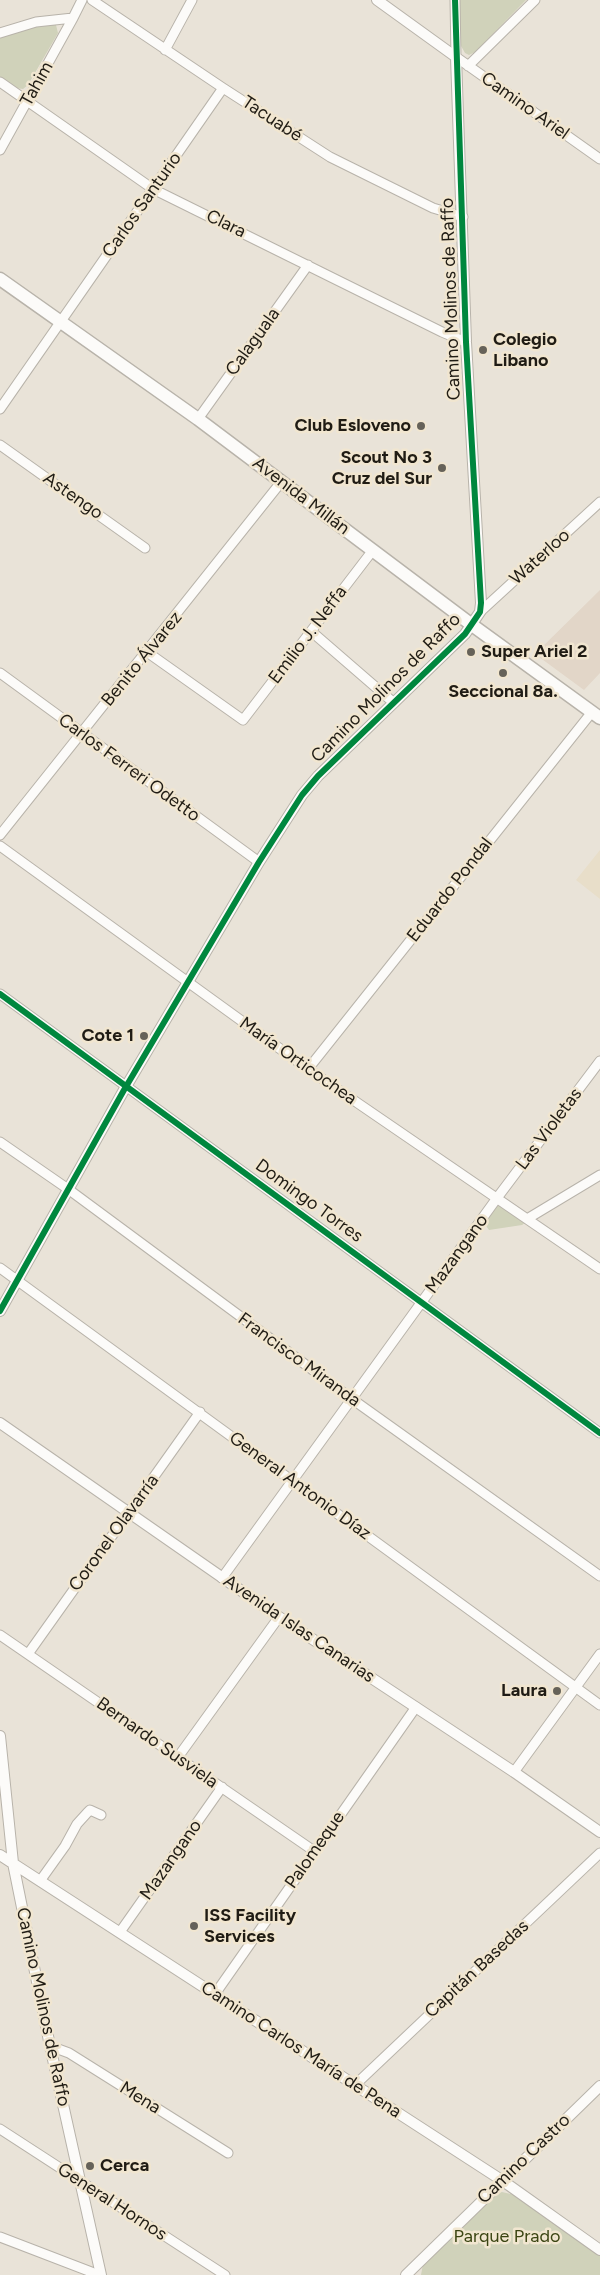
<!DOCTYPE html>
<meta charset="utf-8">
<style>
body{margin:0}
canvas{display:block;background:#e9e3d8}
</style>
<canvas width="600" height="2275"></canvas>
<script>
const c = document.querySelector('canvas').getContext('2d');
c.lineJoin = 'round';
function fill(path, color) { c.fillStyle = color; c.fill(path, 'evenodd'); }
const toPath = rows => new Path2D(rows.map(r => 'M' + r).join(''));
function trace(path, color, width, dash) { c.strokeStyle = color; c.lineWidth = width; c.lineCap = dash ? 'butt' : 'round'; c.setLineDash(dash || []); c.stroke(path); }
function label(font, color, halo, rows, align = 'center') {
  c.font = font + ' Figtree,sans-serif'; c.lineWidth = 5; c.setLineDash([]); c.textBaseline = 'middle'; c.strokeStyle = halo; c.fillStyle = color; for (const [text, x, y, turn = 0] of rows) {
    c.save(); c.translate(x, y); c.rotate((+turn || 0) * Math.PI / 180); c.textAlign = isNaN(turn) ? turn : align; if (halo) c.strokeText(text, 0, 0); c.fillText(text, 0, 0); c.restore();
  }
}
const built = toPath([
 [600,850,600,899,576,880]
]);
const medical = toPath([
 [600,590,600,673,584,690,535,654]
]);
const green = toPath([
 [459,0,526,0,475,52,469,55,465,53,460,44],
 [50,24,56,25,58,33,28,85,23,89,15,88,0,77,0,37,19,30],
 [498,1206,503,1206,526,1222,522,1225,489,1230,484,1223,495,1207],
 [502,2192,515,2195,600,2256,600,2275,421,2275,423,2264,496,2194]
]);
const minor = toPath([
 [92,0,223,88,330,157,433,208,463,217],
 [455,0,456,57,600,159],
 [73,18,82,0],
 [0,33,36,22,73,18,0,150],
 [165,50,192,0],
 [468,66,535,0],
 [0,82,153,189,442,332,466,342],
 [0,409,223,88],
 [198,419,308,265],
 [0,445,145,548],
 [480,612,600,502],
 [312,632,394,703],
 [147,652,243,720,373,550],
 [0,673,259,862],
 [0,835,282,481],
 [0,846,308,1069,600,1269],
 [0,994,600,1433],
 [308,1069,592,712],
 [0,1142,68,1189,352,1399,600,1576],
 [527,1219,600,1175],
 [0,1268,600,1705],
 [222,1578,497,1198,600,1061],
 [0,1635,314,1851],
 [28,1654,200,1412],
 [178,1757,279,1617],
 [514,1772,600,1654],
 [40,1881,65,1846,77,1824,87,1813,90,1810,101,1815],
 [120,1932,222,1787],
 [215,1994,416,1707],
 [50,2046,69,2053,228,2153],
 [355,2085,600,1853],
 [0,2129,225,2275],
 [0,2237,99,2275]
]);
const tertiary = toPath([
 [0,1311,124,1090,259,862,302,795,318,776,465,634,480,612,481,603,466,342,456,57,377,0],
 [0,1423,279,1617,514,1772,600,1832],
 [0,1736,13,1863,50,2046,101,2275],
 [0,1855,503,2181,600,2250],
 [406,2275,600,2086]
]);
const secondary = toPath([
 [0,279,198,419,472,625,600,718]
]);
const cycleway = toPath([
 [0,994,600,1433],
 [0,1311,124,1090,259,862,302,795,318,776,465,634,480,612,481,603,466,342,455,0]
]);
const markers = [
 [483,350,5,"#666259"],
 [421,426,5,"#666259"],
 [442,468,5,"#666259"],
 [471,652,5,"#666259"],
 [503,673,5,"#666259"],
 [144,1036,5,"#666259"],
 [557,1691,5,"#666259"],
 [194,1926,5,"#666259"],
 [90,2166,5,"#666259"]
];
const streetNames = [
 ["Tahim",37,84,-61],
 ["Camino Ariel",525,106,35],
 ["Tacuabé",272,119,33],
 ["Carlos Santurio",142,205,-55],
 ["Clara",226,224,26],
 ["Camino Molinos de Raffo",451,299,-92],
 ["Calaguala",253,342,-54],
 ["Astengo",73,496,35],
 ["Avenida Millán",301,496,37],
 ["Waterloo",540,557,-42],
 ["Emilio J. Neffa",308,635,-53],
 ["Benito Álvarez",142,659,-51],
 ["Camino Molinos de Raffo",386,688,-45],
 ["Carlos Ferreri Odetto",129,768,36],
 ["Eduardo Pondal",450,890,-52],
 ["María Orticochea",298,1061,35],
 ["Las Violetas",549,1129,-53],
 ["Domingo Torres",309,1201,36],
 ["Mazangano",457,1254,-54],
 ["Francisco Miranda",299,1360,36],
 ["General Antonio Díaz",300,1486,36],
 ["Coronel Olavarría",114,1533,-54],
 ["Avenida Islas Canarias",299,1629,34],
 ["Bernardo Susviela",157,1743,35],
 ["Palomeque",315,1850,-55],
 ["Mazangano",171,1860,-55],
 ["Capitán Basedas",477,1969,-43],
 ["Camino Molinos de Raffo",43,2007,78],
 ["Camino Carlos María de Pena",301,2050,33],
 ["Mena",140,2098,32],
 ["Camino Castro",524,2159,-44],
 ["General Hornos",112,2202,33]
];
const poiNames = [
 ["Colegio",493,340],
 ["Libano",493,361],
 ["Club Esloveno",411,426,"right"],
 ["Scout No 3",432,458,"right"],
 ["Cruz del Sur",432,479,"right"],
 ["Super Ariel 2",481,652],
 ["Seccional 8a.",503,692,"center"],
 ["Cote 1",134,1036,"right"],
 ["Laura",547,1691,"right"],
 ["ISS Facility",204,1916],
 ["Services",204,1937],
 ["Cerca",100,2166]
];
const parkNames = [
 ["Parque Prado",507,2237]
];
fill(built, '#e8dec9');
fill(medical, '#e2d6c8');
fill(green, '#d0d2ba');
trace(minor, '#b8b3aa', 11);
trace(tertiary, '#b8b3aa', 12);
trace(secondary, '#b8b3aa', 15);
trace(minor, '#fcfbf9', 9);
trace(tertiary, '#fcfbf9', 10);
trace(secondary, '#fcfbf9', 12);
trace(cycleway, '#00873e', 6);
for (const [x, y, r, color] of markers) { const dot = new Path2D(); dot.arc(x, y, r, 0, 2 * Math.PI); c.fillStyle = color; c.fill(dot); trace(dot, '#f1e6d0', 2); }
label('18px', '#201c14', '#f1e6d0', streetNames);
label('bold 18px', '#201c14', '#f1e6d0', poiNames, 'left');
label('18px', '#3b4513', '#f1e6d0', parkNames);
</script>
